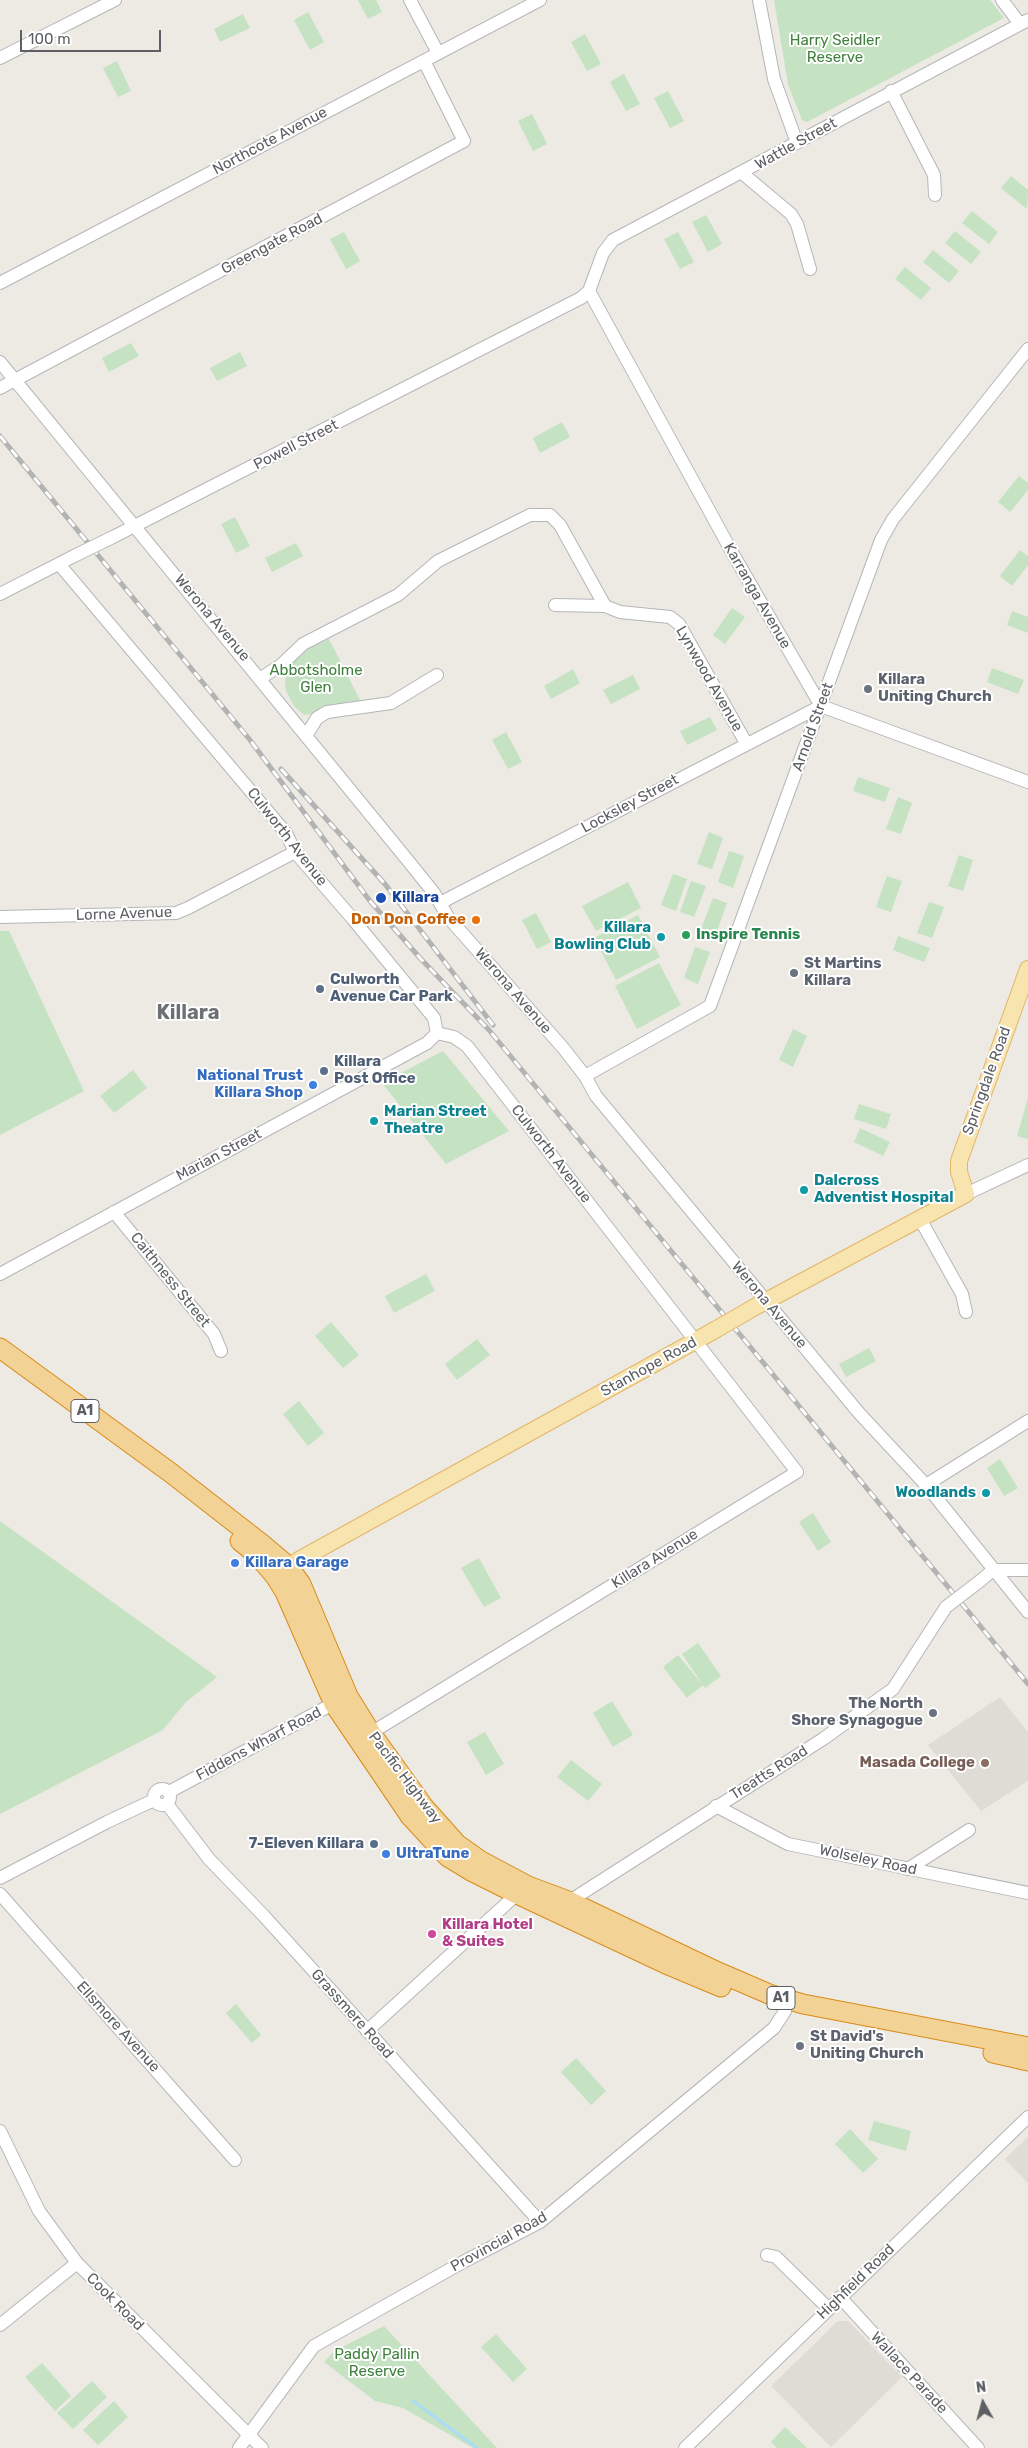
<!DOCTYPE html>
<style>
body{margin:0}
#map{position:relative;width:1028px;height:2448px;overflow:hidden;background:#edeae4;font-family:Rubik,sans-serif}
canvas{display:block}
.north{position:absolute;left:958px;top:2378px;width:50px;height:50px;-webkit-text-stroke:4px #fff;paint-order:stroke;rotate:353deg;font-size:14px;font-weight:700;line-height:20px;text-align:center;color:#5c5f63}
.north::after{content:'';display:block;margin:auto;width:18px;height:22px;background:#5c5f63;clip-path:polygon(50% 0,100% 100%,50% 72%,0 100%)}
.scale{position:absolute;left:20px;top:30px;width:141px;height:22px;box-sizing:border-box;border:2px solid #5c5f63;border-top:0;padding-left:6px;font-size:15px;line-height:18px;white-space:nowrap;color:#5c5f63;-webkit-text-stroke:4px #fff;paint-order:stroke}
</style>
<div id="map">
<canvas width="1028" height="2448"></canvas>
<div class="north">N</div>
<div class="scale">100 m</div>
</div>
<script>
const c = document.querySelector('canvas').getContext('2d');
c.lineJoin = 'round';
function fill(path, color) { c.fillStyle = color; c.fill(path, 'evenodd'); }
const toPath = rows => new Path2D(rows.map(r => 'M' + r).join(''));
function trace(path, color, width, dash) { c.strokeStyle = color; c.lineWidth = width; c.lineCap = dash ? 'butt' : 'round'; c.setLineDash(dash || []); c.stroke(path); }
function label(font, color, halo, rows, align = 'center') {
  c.font = font + ' Rubik,sans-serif'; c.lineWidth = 4; c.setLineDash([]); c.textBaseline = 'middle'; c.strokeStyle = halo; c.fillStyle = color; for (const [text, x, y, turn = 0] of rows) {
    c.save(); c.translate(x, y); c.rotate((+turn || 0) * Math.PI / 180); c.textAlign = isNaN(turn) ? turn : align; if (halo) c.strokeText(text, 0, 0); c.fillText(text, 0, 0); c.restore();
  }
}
const education = toPath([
 [1000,1697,1028,1732,1028,1781,981,1811,928,1745],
 [1028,2137,1028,2183,1005,2159],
 [838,2321,848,2321,902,2377,831,2447,771,2386]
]);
const green = toPath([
 [358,0,376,0,382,12,368,19],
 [774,0,990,0,1004,18,807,122,802,120,788,84],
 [308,12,324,42,310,50,294,20],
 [243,14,250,28,220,42,214,29],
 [585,34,601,64,587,71,571,42],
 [117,61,131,91,118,97,103,68],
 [624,74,640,104,626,111,610,82],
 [668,91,684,121,670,128,654,98],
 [532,114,547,144,533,151,518,121],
 [1011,176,1028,190,1027,209,1001,188],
 [972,211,998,232,989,244,962,223],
 [706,215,722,244,708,252,692,222],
 [955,231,981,252,971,264,945,243],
 [344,232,360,261,346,269,330,239],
 [678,232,694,262,680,269,664,239],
 [933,250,959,271,949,283,923,262],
 [905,267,931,288,921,300,895,279],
 [131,343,139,356,109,372,102,358],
 [240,352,247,366,217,381,210,368],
 [562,422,570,437,540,453,533,438],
 [1019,476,1028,483,1028,490,1010,512,998,502],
 [235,517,250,546,236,553,221,524],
 [296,543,303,556,272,572,265,558],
 [1020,550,1028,556,1028,565,1012,586,1000,576],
 [732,608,745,617,725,644,713,635],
 [1012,611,1028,617,1028,633,1007,625],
 [329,639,362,704,304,715,294,706,286,691,285,681,288,668,296,658,311,647],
 [992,668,1024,680,1018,694,987,682],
 [573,669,580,683,551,699,544,686],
 [633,675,640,689,611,704,603,690],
 [710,717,717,730,687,745,680,731],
 [506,732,522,762,508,769,492,740],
 [858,777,890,788,885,802,853,791],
 [898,797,912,803,901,834,886,829],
 [709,832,723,838,712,869,697,864],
 [729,851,744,856,733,888,718,882],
 [959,855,973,860,963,891,948,886],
 [673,874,687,879,676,911,661,905],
 [887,876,902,881,891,912,876,907],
 [691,881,706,886,694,917,680,912],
 [628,882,641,908,596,931,582,906],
 [713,898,727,903,716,934,701,929],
 [929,902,944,907,932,938,917,933],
 [536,913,551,942,537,949,522,920],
 [638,915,660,957,616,980,594,938],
 [0,931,9,931,84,1091,0,1135],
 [898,936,930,948,924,962,893,950],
 [695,947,710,952,698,984,684,978],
 [659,963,681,1005,637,1029,615,986],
 [793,1029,807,1036,793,1067,779,1060],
 [443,1051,509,1131,446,1164,382,1083],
 [133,1070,147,1088,114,1113,100,1096],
 [1028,1098,1028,1139,1017,1136],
 [859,1104,891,1114,886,1129,854,1119],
 [860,1128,890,1142,883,1156,854,1142],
 [426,1274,435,1291,394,1313,385,1296],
 [331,1322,359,1355,343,1368,315,1336],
 [477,1339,490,1355,457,1380,445,1364],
 [869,1348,876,1361,846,1377,839,1364],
 [299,1401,324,1433,308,1446,283,1414],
 [1000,1459,1018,1488,1004,1496,987,1468],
 [813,1513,831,1542,818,1551,799,1522],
 [0,1521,217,1677,185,1703,163,1730,0,1814],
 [479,1558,501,1598,484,1607,461,1568],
 [698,1643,721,1676,705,1688,682,1654],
 [678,1655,703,1685,687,1698,663,1667],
 [612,1701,633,1735,613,1747,593,1713],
 [485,1732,504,1764,486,1775,467,1742],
 [571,1760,602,1784,588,1801,557,1777],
 [236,2004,261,2035,252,2043,226,2013],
 [576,2058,606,2091,591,2105,561,2072],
 [874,2121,911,2131,906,2151,868,2140],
 [850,2129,878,2159,863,2173,835,2144],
 [384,2326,497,2448,473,2448,403,2408,375,2401,324,2362,334,2351],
 [496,2334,527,2369,513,2382,481,2347],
 [42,2363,71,2396,55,2411,25,2377],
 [92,2381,107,2397,73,2429,57,2413],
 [114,2401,128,2417,98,2445,83,2430],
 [785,2427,807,2448,777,2448,771,2442]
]);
const stream = toPath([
 [413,2401,477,2448]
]);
const minor = toPath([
 [410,0,438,53],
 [759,0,774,79,797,143],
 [1002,0,1020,24],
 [0,58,115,0],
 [891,91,934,175,935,195],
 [742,173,791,214,797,224,810,269],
 [0,283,540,0],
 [589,291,733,554,821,706,1028,782],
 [0,362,405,857,434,893,448,917,564,1049,585,1076,596,1096,859,1413,926,1485,1028,1612],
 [0,388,464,141,424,61],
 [113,537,581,298,589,291,603,253,613,240,1028,20],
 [59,564,286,833,295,852,352,918,434,1018,437,1033],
 [0,594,76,555],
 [555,605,605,606],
 [261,678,281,665,303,644,398,595,438,561,530,515,550,515,560,525,605,606,620,612,670,617,679,624,746,743],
 [306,736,317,718,327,712,391,703,437,675],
 [440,903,821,706],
 [0,917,176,913,188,908,295,852],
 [585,1076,710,1006,881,540,893,519,1028,349],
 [966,1194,1028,1165],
 [114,1212,214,1334,221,1351],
 [920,1219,962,1294,966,1312],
 [0,1274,427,1043,437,1033],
 [926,1485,1028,1421],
 [980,1581,993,1570,1028,1570],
 [371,1733,797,1472,467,1046,454,1037,437,1033],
 '154 1797a8 8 0 1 1 16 0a8 8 0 1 1-16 0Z',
 [169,1792,340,1700],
 [167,1804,209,1859,264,1916,540,2222],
 [716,1806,788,1844,1028,1893],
 [908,1869,969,1830],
 [0,1878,107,1822,154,1800],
 [0,1894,235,2160],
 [568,1907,576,1897,823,1739,893,1689,946,1607],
 [367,2031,517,1894],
 [0,2131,39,2211,77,2263,262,2448],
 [767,2255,776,2257,829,2309],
 [840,2297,978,2448],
 [0,2325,77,2263],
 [239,2448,314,2346,463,2262,540,2222,774,2028,785,2011],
 [685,2448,1028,2117]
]);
const major = toPath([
 [753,1308,966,1194,959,1172,959,1161,1028,969],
 [279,1573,299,1560,715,1330]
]);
const highway = toPath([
 [0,1348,171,1473,262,1544,288,1566,301,1584,348,1696,371,1733,424,1807,457,1844,481,1861,528,1886,571,1902,718,1972,769,1994,803,2004,1028,2047],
 [240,1541,256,1554,275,1576,285,1592,334,1704,410,1816,448,1857,471,1871,517,1894,666,1964,721,1987],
 [993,2053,1028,2061]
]);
const rail = toPath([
 [0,436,250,740,370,901,420,958,489,1030,1028,1684],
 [281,769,385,884,493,1025]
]);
const minorBridge = toPath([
 [76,555,113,537],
 [946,1607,980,1581]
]);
const majorBridge = toPath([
 [715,1330,753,1308]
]);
const markers = [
 [868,689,5,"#6b7280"],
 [381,898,6,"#1a4fb4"],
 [476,920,5,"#e8710a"],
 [686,935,5,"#2e9e5b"],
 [661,937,5,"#0f9aa8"],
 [794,973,5,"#6b7280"],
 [320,989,5,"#5c6f8a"],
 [324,1071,5,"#5c6f8a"],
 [313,1085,5,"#3f7fe0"],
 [374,1121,5,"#0f9aa8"],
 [804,1190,5,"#0f9aa8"],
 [986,1493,5,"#0f9aa8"],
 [235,1563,5,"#3f7fe0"],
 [933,1713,5,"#6b7280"],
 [985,1763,5,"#8d6e63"],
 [374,1844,5,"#5c6f8a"],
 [386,1854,5,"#3f7fe0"],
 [432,1934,5,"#d1479c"],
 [800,2046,5,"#6b7280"]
];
const shields = [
 [85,1411,28],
 [781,1998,28]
];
const shieldNames = [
 ["A1",85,1411],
 ["A1",781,1998]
];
const parkNames = [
 ["Harry Seidler",835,41],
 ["Reserve",835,58],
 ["Abbotsholme",316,671],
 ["Glen",316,688],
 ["Paddy Pallin",377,2355],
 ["Reserve",377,2372]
];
const streetNames = [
 ["Northcote Avenue",270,141,-28],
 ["Wattle Street",796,144,-29],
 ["Greengate Road",272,244,-28],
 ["Powell Street",296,445,-27],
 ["Karranga Avenue",757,596,60],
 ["Werona Avenue",212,618,50],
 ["Lynwood Avenue",709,679,60],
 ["Arnold Street",813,727,-70],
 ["Locksley Street",630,804,-28],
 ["Culworth Avenue",287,837,52],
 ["Lorne Avenue",124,914,-2],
 ["Werona Avenue",513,991,49],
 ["Springdale Road",987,1081,-70],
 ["Culworth Avenue",551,1154,52],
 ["Marian Street",219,1155,-28],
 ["Caithness Street",170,1280,51],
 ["Werona Avenue",769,1305,50],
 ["Stanhope Road",649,1367,-29],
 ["Killara Avenue",655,1559,-32],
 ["Fiddens Wharf Road",259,1744,-28],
 ["Treatts Road",769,1773,-32],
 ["Pacific Highway",405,1778,53],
 ["Wolseley Road",868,1860,12],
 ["Grassmere Road",352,2014,48],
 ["Ellsmore Avenue",118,2027,48],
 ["Provincial Road",499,2242,-29],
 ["Highfield Road",856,2282,-44],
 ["Cook Road",115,2302,45],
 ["Wallace Parade",909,2373,47]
];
const worshipNames = [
 ["Killara",878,680],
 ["Uniting Church",878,697],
 ["St Martins",804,964],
 ["Killara",804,981],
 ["The North",923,1704,"right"],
 ["Shore Synagogue",923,1721,"right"],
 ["St David's",810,2037],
 ["Uniting Church",810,2054]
];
const transitNames = [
 ["Killara",392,898]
];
const foodNames = [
 ["Don Don Coffee",466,920]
];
const cultureNames = [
 ["Killara",651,928],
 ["Bowling Club",651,945],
 ["Marian Street",384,1112,"left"],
 ["Theatre",384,1129,"left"],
 ["Dalcross",814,1181,"left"],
 ["Adventist Hospital",814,1198,"left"],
 ["Woodlands",976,1493]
];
const leisureNames = [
 ["Inspire Tennis",696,935]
];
const serviceNames = [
 ["Culworth",330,980],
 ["Avenue Car Park",330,997],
 ["Killara",334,1062],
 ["Post Office",334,1079],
 ["7-Eleven Killara",364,1844,"right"]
];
const shopNames = [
 ["National Trust",303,1076,"right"],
 ["Killara Shop",303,1093,"right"],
 ["Killara Garage",245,1563],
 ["UltraTune",396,1854]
];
const educationNames = [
 ["Masada College",975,1763]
];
const hotelNames = [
 ["Killara Hotel",442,1925],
 ["& Suites",442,1942]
];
const districtNames = [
 ["Killara",188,1013]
];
fill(education, '#dfdbd5');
fill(green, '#c5e2c2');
trace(stream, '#aadcf6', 3);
trace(minor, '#b4b6b9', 14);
trace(major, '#e3b566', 18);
trace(highway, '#d98b17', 21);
trace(minor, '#fff', 12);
trace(major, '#f7e4af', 16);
trace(highway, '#f2d295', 19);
trace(rail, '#b2b3b3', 5);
trace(rail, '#fff', 3, [9]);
trace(minorBridge, '#b4b6b9', 14, []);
trace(majorBridge, '#e3b566', 18, []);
trace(minorBridge, '#fff', 12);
trace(majorBridge, '#f7e4af', 16);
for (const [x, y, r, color] of markers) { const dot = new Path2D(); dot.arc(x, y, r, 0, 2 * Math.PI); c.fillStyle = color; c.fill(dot); trace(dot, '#fff', 2); }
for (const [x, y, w] of shields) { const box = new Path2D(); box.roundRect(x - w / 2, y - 11.5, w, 23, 4); c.fillStyle = '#fff'; c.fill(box); trace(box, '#5c5f63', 1); }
label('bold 14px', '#5c5f63', null, shieldNames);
label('15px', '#40803d', '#fff', parkNames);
label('15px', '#5c5f63', '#fff', streetNames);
label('bold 15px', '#5b616d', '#fff', worshipNames, 'left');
label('bold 15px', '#164399', '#fff', transitNames, 'left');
label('bold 15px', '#c56008', '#fff', foodNames, 'right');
label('bold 15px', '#0d838f', '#fff', cultureNames, 'right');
label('bold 15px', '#27864d', '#fff', leisureNames, 'left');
label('bold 15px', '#4e5e75', '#fff', serviceNames, 'left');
label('bold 15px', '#366cbe', '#fff', shopNames, 'left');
label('bold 15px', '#785e54', '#fff', educationNames, 'right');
label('bold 15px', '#b23c85', '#fff', hotelNames, 'left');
label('bold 20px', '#6d7174', '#fff', districtNames);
</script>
